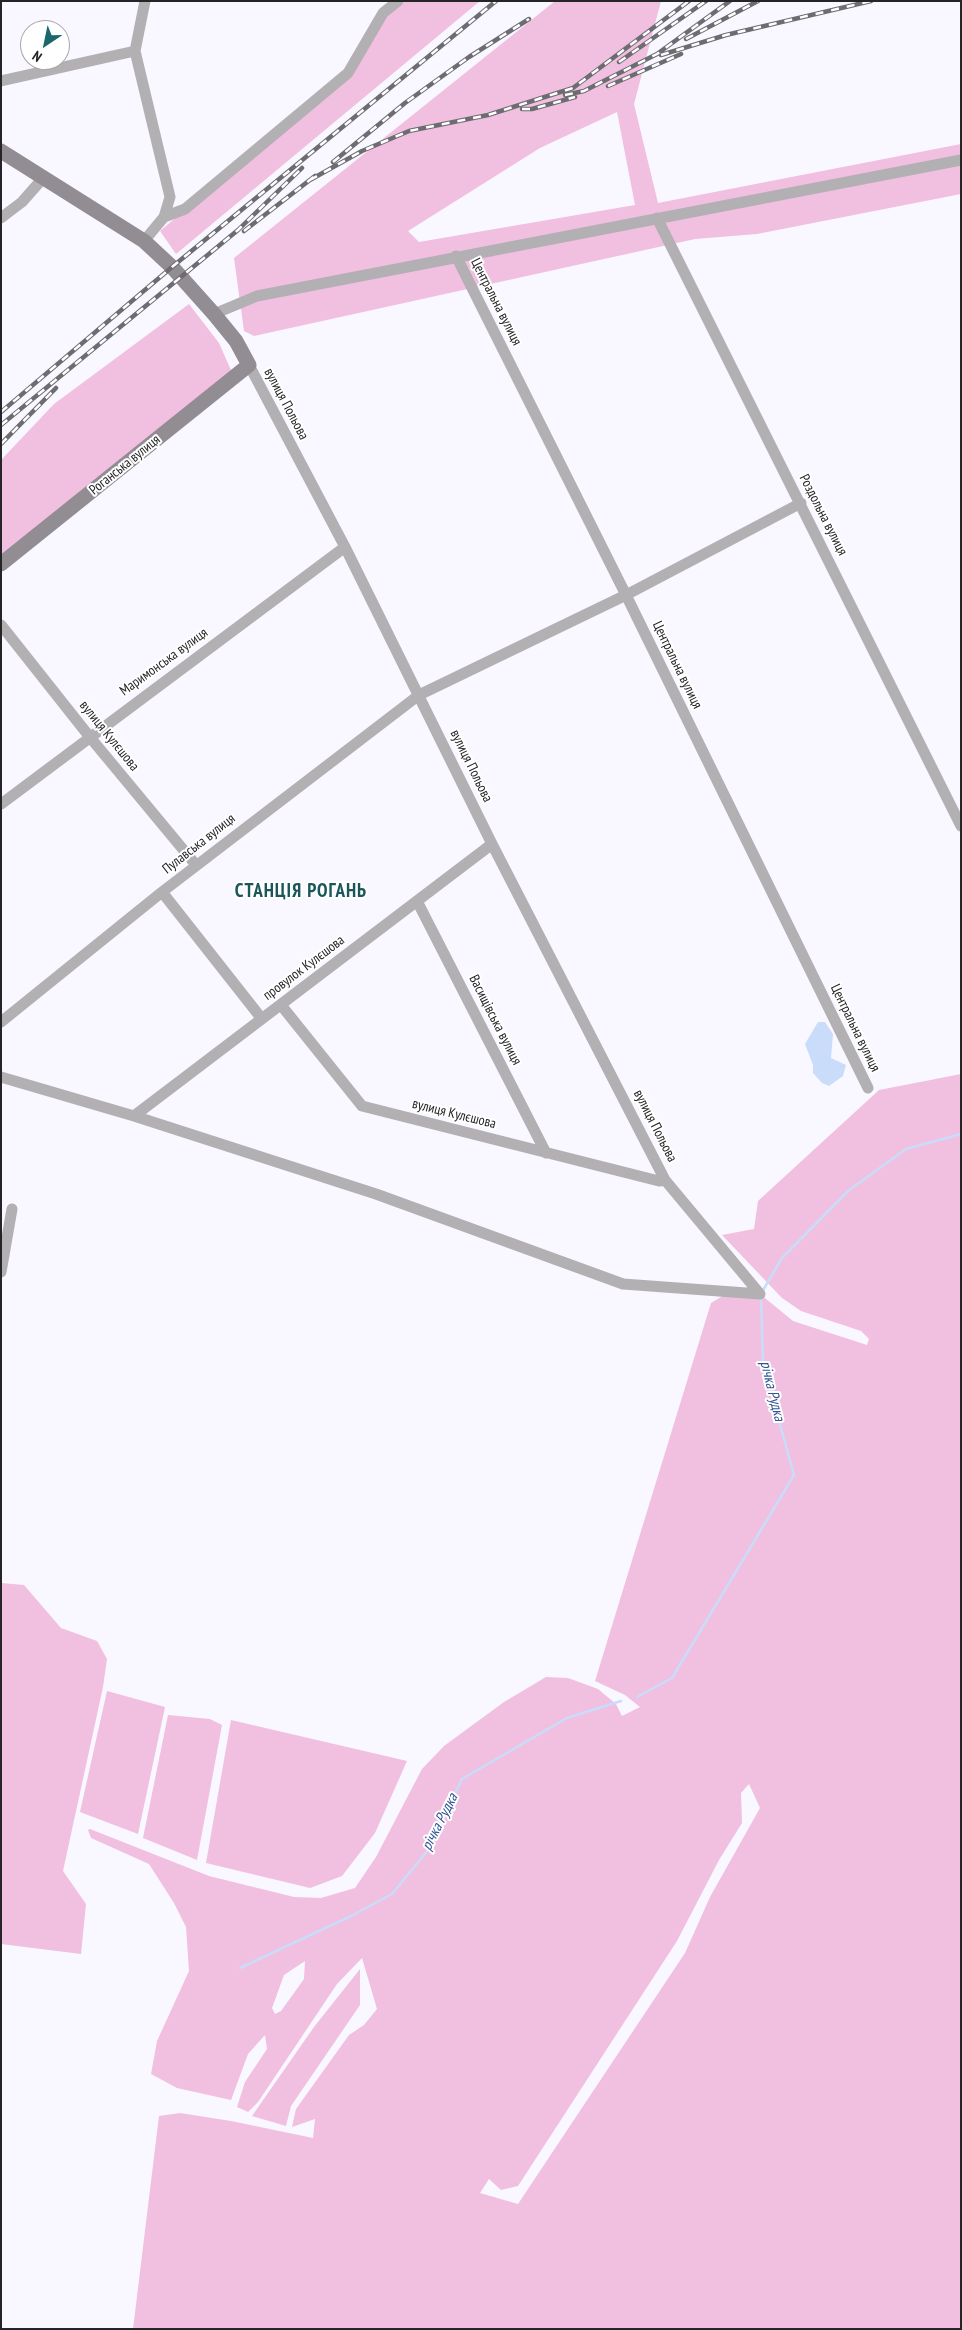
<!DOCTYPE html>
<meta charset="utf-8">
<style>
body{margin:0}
#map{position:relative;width:962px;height:2330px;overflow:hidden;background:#f9f7ff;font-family:"PT Sans Narrow",sans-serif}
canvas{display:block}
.frame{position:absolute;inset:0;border:2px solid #252427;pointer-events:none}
.north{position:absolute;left:20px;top:20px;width:50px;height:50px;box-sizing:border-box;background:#fff;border:1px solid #a8a7a9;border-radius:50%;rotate:214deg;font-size:14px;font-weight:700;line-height:20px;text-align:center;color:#252427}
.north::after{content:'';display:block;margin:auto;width:18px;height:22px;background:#19676a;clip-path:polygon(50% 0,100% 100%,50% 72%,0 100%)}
</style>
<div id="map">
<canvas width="962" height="2330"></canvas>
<div class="frame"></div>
<div class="north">N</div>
</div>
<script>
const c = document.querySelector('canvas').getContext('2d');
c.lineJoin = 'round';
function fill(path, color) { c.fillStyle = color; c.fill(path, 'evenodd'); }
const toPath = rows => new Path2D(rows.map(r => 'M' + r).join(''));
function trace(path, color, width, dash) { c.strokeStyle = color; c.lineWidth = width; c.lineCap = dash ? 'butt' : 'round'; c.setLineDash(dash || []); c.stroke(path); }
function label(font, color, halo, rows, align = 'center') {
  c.font = font + ' "PT Sans Narrow",sans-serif'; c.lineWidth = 4; c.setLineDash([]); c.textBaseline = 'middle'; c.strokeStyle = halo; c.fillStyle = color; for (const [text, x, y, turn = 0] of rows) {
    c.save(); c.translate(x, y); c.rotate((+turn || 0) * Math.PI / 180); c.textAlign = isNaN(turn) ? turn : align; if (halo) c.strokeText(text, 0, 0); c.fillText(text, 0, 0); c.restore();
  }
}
const green = toPath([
 [398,1,480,1,176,254,160,231,348,73,383,13],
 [555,1,661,1,634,104,658,203,961,144,961,194,757,234,695,239,254,336,244,331,234,258],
 [617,112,635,205,419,242,408,231,540,148],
 [189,304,219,343,234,377,1,564,1,460,54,404],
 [961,1074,961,2329,133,2329,159,2116,180,2113,231,2121,313,2138,315,2119,292,2127,296,2109,349,2035,364,2025,377,2009,362,1958,337,1984,258,2102,248,2112,237,2107,245,2082,267,2049,265,2035,248,2054,231,2100,177,2088,151,2074,157,2041,189,1971,186,1927,174,1903,149,1864,91,1838,88,1830,90,1829,209,1876,294,1897,321,1898,355,1888,376,1857,422,1769,444,1746,504,1702,546,1677,568,1678,598,1689,616,1704,622,1716,640,1707,625,1695,595,1681,711,1303,729,1292,760,1294,793,1321,867,1345,869,1339,861,1331,801,1311,782,1298,722,1235,754,1229,758,1201,879,1090],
 [749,1784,760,1808,710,1897,685,1953,518,2204,480,2193,489,2179,501,2190,518,2186,677,1941,719,1860,742,1823,741,1793],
 [305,1961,304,1979,281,2011,275,2014,272,2008,284,1975],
 [1,1583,24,1585,61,1628,97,1641,107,1659,103,1687,63,1871,86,1904,81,1954,1,1944],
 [107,1691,165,1707,138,1834,80,1812],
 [168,1715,210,1719,222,1725,197,1860,143,1838],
 [231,1720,407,1761,375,1833,342,1876,310,1888,206,1863],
 [360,1969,360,2005,291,2106,286,2126,252,2116,314,2027]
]);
const water = toPath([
 [818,1022,825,1022,833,1034,831,1058,846,1065,843,1076,829,1086,822,1083,813,1073,813,1065,805,1044]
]);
const stream = toPath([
 [762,1292,782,1258,848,1191,906,1149,961,1134],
 [637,1697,672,1678,794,1475,763,1363,761,1297],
 [240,1968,351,1916,392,1894,428,1850,462,1779,567,1718,621,1701]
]);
const street = toPath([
 [135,51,170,197,164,217,144,241],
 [1,81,135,51,145,1],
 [164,217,185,209,348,73,383,13,398,1],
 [1,218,22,202,44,177],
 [657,218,961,826],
 [456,256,626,595,868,1088],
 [214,314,257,296,961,160],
 [249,365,345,547,492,844,665,1180,760,1294],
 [1,625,89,736,196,865],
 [1,804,345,547],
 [162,892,262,1019],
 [417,901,546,1153],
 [281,1005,362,1106,659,1181,665,1180],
 [1,1022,162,892,419,695,626,595,801,503],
 [1,1077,134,1116,376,1194,623,1284,760,1294],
 [134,1116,492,844],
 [1,1272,12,1209]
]);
const secondary = toPath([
 [1,151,144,241,172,267,214,314,236,341,249,365,1,564]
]);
const rail = toPath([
 [686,39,758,1],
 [661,55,726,35,871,1],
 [619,62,706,1],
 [608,86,681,54],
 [565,95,584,91,657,54,730,1],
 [522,109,532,109,575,97],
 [333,162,405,103,469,57,529,19],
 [310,180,362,151,409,131,488,115,573,88,689,1],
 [244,231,315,176],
 [1,412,172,267,496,1],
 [1,425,238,230,302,168],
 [1,444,56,388]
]);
const streetNames = [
 ["Центральна вулиця",496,302,63],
 ["вулиця Польова",286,404,62],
 ["Роганська вулиця",125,465,-39],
 ["Роздольна вулиця",823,515,63],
 ["Маримонська вулиця",164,662,-36],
 ["Центральна вулиця",677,665,64],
 ["вулиця Кулєшова",109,736,51],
 ["вулиця Польова",471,766,64],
 ["Пулавська вулиця",199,844,-38],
 ["провулок Кулєшова",304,968,-37],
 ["Васищівська вулиця",495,1020,63],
 ["Центральна вулиця",855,1028,64],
 ["вулиця Кулєшова",454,1114,14],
 ["вулиця Польова",655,1126,63]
];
const waterNames = [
 ["річка Рудка",772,1391,76],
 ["річка Рудка",440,1822,-63]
];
const districtNames = [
 ["СТАНЦІЯ РОГАНЬ",301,892]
];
fill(green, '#f1bfe0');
fill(water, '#c9dcfa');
trace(stream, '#c9dcfa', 2.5);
trace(street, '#b2b0b3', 11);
trace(secondary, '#918d92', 15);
trace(rail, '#6d6c71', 4.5);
trace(rail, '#fff', 2.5, [8]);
label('14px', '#252427', '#fff', streetNames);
label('italic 15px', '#315692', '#fff', waterNames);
c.letterSpacing = '1px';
label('bold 19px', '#1b575a', '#fff', districtNames);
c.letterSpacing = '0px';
</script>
